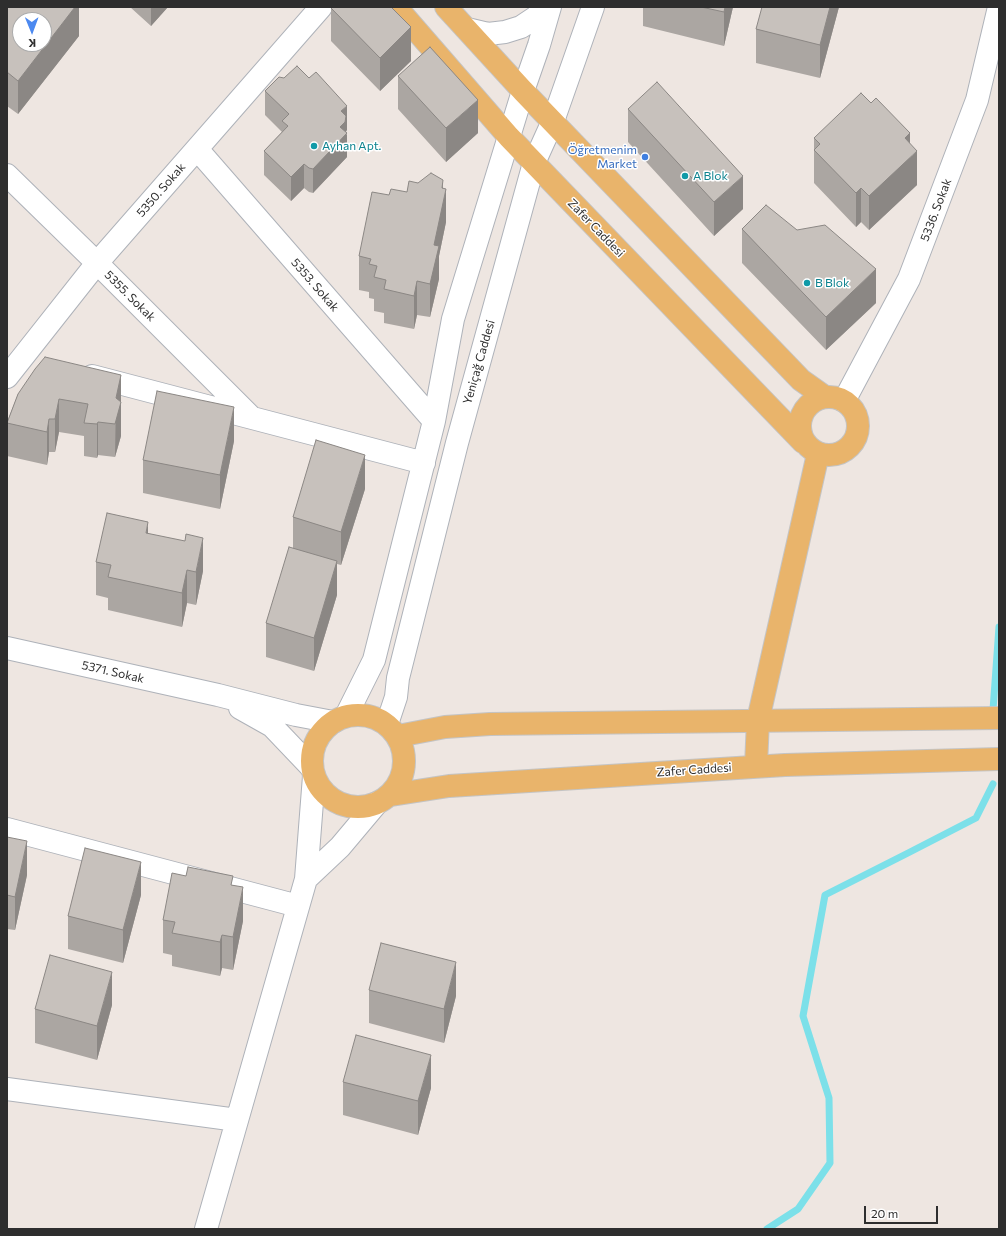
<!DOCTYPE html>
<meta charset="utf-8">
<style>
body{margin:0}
#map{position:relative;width:1006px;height:1236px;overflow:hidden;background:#eee6e1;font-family:Commissioner,sans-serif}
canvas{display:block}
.frame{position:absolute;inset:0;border:8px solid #2e2e2e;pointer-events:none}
.north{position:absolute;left:12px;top:12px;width:40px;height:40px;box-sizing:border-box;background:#fff;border:1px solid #ababab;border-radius:50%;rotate:179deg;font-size:11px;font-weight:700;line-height:16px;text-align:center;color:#2e2e2e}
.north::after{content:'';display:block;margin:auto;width:14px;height:18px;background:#4c89f0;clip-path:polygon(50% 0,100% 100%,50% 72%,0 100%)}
.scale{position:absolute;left:864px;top:1206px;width:74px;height:18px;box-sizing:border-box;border:2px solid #2e2e2e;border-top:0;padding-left:5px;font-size:12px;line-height:14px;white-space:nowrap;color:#2e2e2e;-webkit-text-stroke:3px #fff;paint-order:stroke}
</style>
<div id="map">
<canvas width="1006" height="1236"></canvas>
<div class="frame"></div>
<div class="north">K</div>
<div class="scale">20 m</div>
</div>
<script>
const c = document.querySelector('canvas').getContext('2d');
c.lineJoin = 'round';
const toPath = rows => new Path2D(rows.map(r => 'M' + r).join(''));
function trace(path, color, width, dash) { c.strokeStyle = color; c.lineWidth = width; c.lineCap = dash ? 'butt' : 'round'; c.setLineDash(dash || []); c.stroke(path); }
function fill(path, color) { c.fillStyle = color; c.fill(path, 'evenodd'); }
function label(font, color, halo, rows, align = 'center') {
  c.font = font + ' Commissioner,sans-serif'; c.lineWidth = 3; c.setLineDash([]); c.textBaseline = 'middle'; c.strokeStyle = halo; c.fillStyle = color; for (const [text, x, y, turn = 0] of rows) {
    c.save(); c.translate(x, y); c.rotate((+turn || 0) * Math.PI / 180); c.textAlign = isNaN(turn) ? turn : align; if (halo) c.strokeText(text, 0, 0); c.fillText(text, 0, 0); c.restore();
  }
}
const stream = toPath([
 [993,710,999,627],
 [767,1229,798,1209,830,1163,829,1098,803,1016,825,895,908,853,976,818,993,784]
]);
const minor = toPath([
 [467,29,488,34,505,32,521,27,536,17,544,7],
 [197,149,434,421],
 [7,175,97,263,251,417],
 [92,376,424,463],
 [7,377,97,263,321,7],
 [844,401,909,279,977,100,999,7],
 [7,648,218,695,296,715,333,722],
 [240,708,272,726,312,768],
 [346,716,374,660,434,421,453,319,523,91,539,45,550,7],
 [387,724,396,697,398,678,457,443,534,163,553,121,593,7],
 [7,829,298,906],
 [306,879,340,847,377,803],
 [7,1089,237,1120],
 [206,1229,306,879,314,776]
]);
const major = toPath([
 [396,7,509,137,803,442],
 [446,7,523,91,801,380,825,397],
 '800 426a29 29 0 1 1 58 0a29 29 0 1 1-58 0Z',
 '312 761a46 46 0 1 1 92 0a46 46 0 1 1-92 0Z',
 [398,736,445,727,490,724,999,718],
 [756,766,758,720,818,454],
 [391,795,449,786,785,765,999,759]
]);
const wall = toPath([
 [7,7,79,7,79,36,18,114,7,106],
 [130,7,168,7,151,26],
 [643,7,733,7,724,46,643,26],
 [839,7,820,78,756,63,756,29],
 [331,8,411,61,380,91,331,41],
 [398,76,478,133,446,162,398,109],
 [265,91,347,130,346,132,347,157,313,193,309,192,304,188,291,201,264,175,264,151,282,132,265,115],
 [628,109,743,209,714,236,628,142],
 [814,138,910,144,917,185,869,230,861,222,856,227,814,183],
 [443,188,446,222,439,256,439,279,430,317,417,315,414,329,384,323,384,313,374,311,374,299,369,298,369,292,359,290,359,256,389,195,407,192],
 [742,229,876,303,826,350,742,263],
 [121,375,121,436,115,457,98,455,97,458,84,456,84,436,59,432,55,452,49,452,47,465,7,456,7,422,18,394],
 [234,441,220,509,143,493,143,460],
 [365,489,341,565,337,564,337,595,314,671,266,657,266,623,293,548,293,517],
 [148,533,203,571,196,605,187,603,182,627,108,610,108,598,96,595,96,562],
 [7,837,27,875,15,930,7,929],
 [233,885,243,921,233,970,222,968,220,976,172,966,172,955,163,953,163,920],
 [141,895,123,963,68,949,68,916],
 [369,990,456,996,444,1043,369,1023],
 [112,1005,97,1060,35,1043,35,1009],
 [343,1082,431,1088,418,1135,343,1115]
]);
const shadedWall = toPath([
 [75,7,79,7,79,36,18,114,18,81],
 [151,7,168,7,151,26],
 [725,7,733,7,724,46,724,12],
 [830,7,839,7,820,78,820,45],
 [411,27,411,61,380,91,380,58],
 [478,100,478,133,446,162,446,128],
 [347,106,347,130,346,131,346,135,347,133,347,157,313,193,313,169,340,127,341,111],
 [910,133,910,158,917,151,917,185,869,230,869,196,905,138],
 [304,164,304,188,291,201,291,177],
 [743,176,743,209,714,236,714,202],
 [443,180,443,202,446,189,446,222,439,256,439,279,430,317,430,284,434,245,442,188],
 [861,188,861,222,856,227,856,193],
 [876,269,876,303,826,350,826,317],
 [417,281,417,315,414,329,414,296],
 [121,375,121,436,115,457,116,398],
 [59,399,59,432,55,452,55,419],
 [234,407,234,441,220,509,220,475],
 [49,419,49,452,47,465,47,432],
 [98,422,98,455,97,458,97,424],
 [365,455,365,489,341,565,341,532],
 [148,522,148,556,146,533],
 [203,538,203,571,196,605,196,572],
 [337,561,337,595,314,671,314,638],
 [187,570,187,603,182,627,182,593],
 [27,841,27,875,15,930,15,897],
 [141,862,141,895,123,963,123,930],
 [243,887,243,921,233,970,233,937],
 [222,935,222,968,220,976,220,942],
 [456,962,456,996,444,1043,444,1009],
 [112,972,112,1005,97,1060,97,1026],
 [431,1055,431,1088,418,1135,418,1101]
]);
const building = toPath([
 [7,7,75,7,18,81,7,72,7,7],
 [20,20,44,20,44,44,20,44,20,20],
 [331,7,391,7,411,27,380,58,331,8,331,7],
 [701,7,725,7,724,12,701,7],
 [762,7,830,7,820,45,756,29,762,7],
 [430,47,478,100,446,128,398,76,430,47],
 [297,66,309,78,316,72,347,106,341,111,346,116,345,122,340,127,347,133,313,169,309,168,304,164,291,177,264,151,288,126,282,121,289,114,265,91,279,77,284,78,297,66],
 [657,82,743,176,714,202,628,109,657,82],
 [861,93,871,103,876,98,910,133,905,138,917,151,869,196,861,188,856,193,814,150,820,144,814,138,861,93],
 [431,173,443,180,442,188,446,189,434,245,439,246,430,284,417,281,414,296,384,289,386,280,374,277,377,266,369,264,371,259,359,256,372,192,389,195,391,189,407,192,409,181,418,183,431,173],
 [766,205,797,230,825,225,876,269,826,317,742,229,766,205],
 [45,357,121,375,116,398,121,402,115,424,98,422,97,424,84,423,88,404,59,399,55,419,49,419,47,432,7,423,18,394,35,369,45,357],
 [157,391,234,407,220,475,143,460,157,391],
 [316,440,365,455,341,532,293,517,316,440],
 [107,513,148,522,146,533,185,541,186,534,203,538,196,572,187,570,182,593,108,577,111,565,96,562,107,513],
 [289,547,337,561,314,638,266,623,289,547],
 [7,837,27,841,15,897,7,895,7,837],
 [85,848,141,862,123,930,68,916,85,848],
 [188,867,233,876,231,885,243,887,233,937,222,935,220,942,172,933,175,922,163,920,172,873,186,876,188,867],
 [381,943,456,962,444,1009,369,990,381,943],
 [50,955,112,972,97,1026,35,1009,50,955],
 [356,1035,431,1055,418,1101,343,1082,356,1035]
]);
const markers = [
 [314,146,4,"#0f9aa8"],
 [645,157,4,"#3f7fe0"],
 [685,176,4,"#0f9aa8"],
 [807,283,4,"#0f9aa8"]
];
const cultureNames = [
 ["Ayhan Apt.",322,146],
 ["A Blok",693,176],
 ["B Blok",815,283]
];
const shopNames = [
 ["Öğretmenim",637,150],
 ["Market",637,164]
];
const streetNames = [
 ["5350. Sokak",161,190,-49],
 ["5336. Sokak",936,210,-69],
 ["Zafer Caddesi",596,228,46],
 ["5353. Sokak",315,285,49],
 ["5355. Sokak",130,296,45],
 ["Yeniçağ Caddesi",479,362,-74],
 ["5371. Sokak",113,672,13],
 ["Zafer Caddesi",694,770,-4]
];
trace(stream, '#7ce0e9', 7);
trace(minor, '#aeb2b9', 24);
trace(major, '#c4c4c4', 24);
trace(minor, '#fff', 22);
trace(major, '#e9b46b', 22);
fill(wall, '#aba6a2');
fill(shadedWall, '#8b8784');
fill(building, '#c7c1bc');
trace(building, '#8b8784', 1);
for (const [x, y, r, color] of markers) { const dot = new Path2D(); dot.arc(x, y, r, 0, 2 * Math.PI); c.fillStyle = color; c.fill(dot); trace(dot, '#fff', 1.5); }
label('12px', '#0d838f', '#fff', cultureNames, 'left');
label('12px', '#366cbe', '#fff', shopNames, 'right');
label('12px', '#2e2e2e', '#fff', streetNames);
</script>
